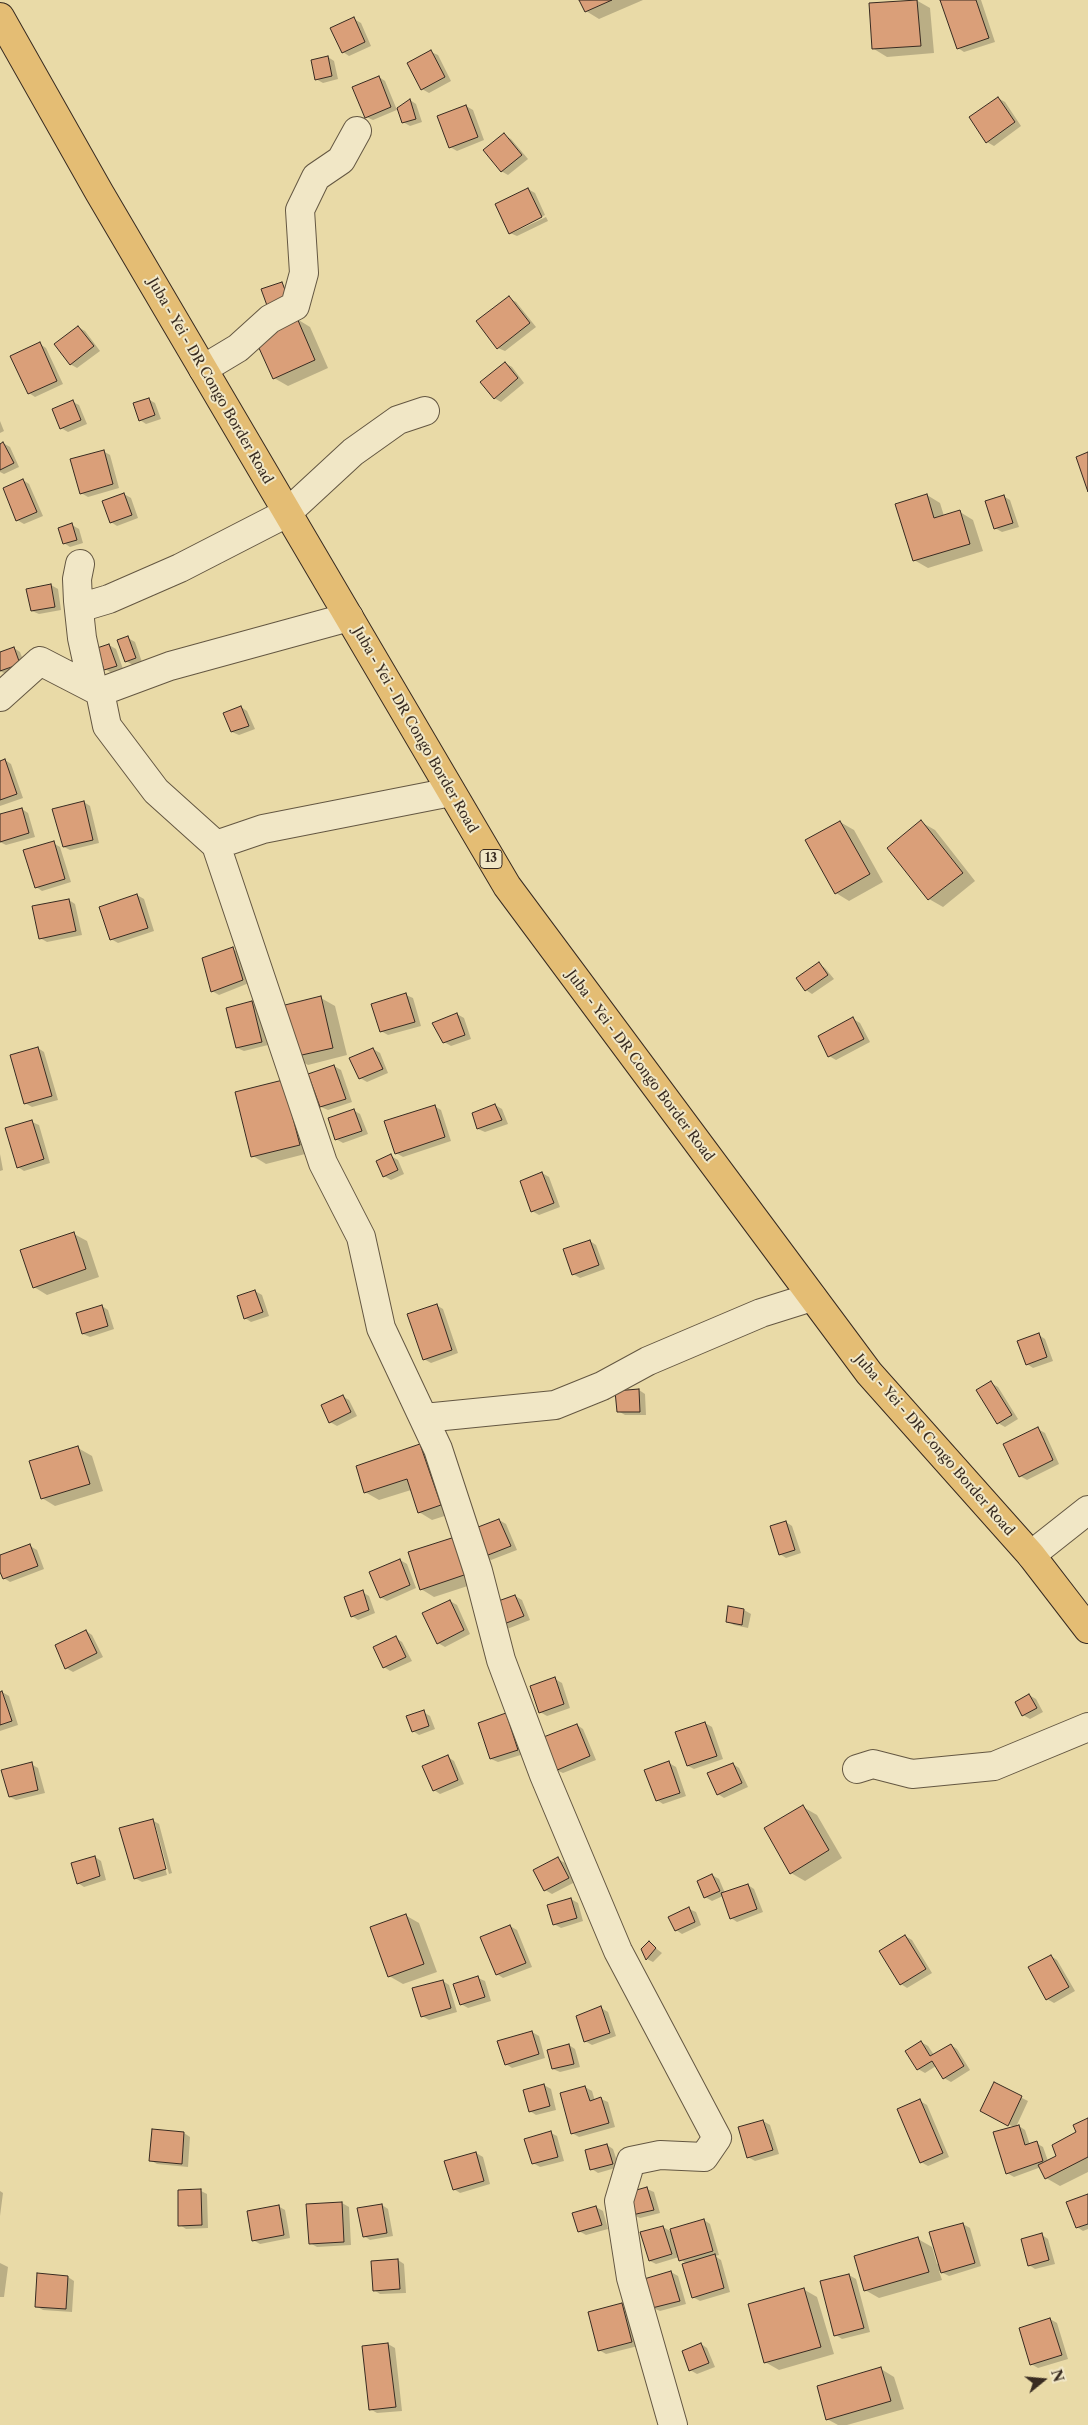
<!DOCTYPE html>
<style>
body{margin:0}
#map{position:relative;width:1088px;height:2425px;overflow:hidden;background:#e9daa7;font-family:"Libre Caslon Text",serif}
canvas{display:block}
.north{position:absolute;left:1018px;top:2355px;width:50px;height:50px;-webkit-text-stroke:4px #f1e7c6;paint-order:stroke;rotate:73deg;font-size:14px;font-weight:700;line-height:20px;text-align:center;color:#382b21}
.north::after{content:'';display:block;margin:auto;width:18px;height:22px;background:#382b21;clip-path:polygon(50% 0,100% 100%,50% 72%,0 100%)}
</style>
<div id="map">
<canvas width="1088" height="2425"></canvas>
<div class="north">N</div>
</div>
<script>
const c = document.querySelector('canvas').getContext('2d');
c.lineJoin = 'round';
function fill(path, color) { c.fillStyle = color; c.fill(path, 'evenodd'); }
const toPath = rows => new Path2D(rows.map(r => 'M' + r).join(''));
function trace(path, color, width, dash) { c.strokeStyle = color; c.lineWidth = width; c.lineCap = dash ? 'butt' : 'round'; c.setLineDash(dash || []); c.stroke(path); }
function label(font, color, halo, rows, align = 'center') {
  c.font = font + ' "Libre Caslon Text",serif'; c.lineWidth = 4; c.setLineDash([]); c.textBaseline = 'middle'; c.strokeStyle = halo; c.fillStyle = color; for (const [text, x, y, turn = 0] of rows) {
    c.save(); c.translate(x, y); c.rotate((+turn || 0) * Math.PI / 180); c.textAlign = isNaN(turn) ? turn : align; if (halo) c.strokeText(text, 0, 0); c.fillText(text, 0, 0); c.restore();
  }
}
const shadow = toPath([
 [581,0,643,0,599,19,586,11],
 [916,0,930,8,934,53,887,57,874,49],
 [944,0,981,0,995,42,964,52,958,48],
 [354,19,361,23,371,46,349,56,343,52],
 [431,52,438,55,451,81,429,93,422,89],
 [328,57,334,61,338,79,323,83,316,79],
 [379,77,385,81,397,110,410,100,416,104,422,122,410,126,403,122,399,109,373,120,366,117],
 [998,98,1005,102,1021,126,994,146,987,142],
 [466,106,473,110,484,140,457,151,450,147],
 [504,135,511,139,528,159,508,175,501,171],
 [528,189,535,193,545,215,512,231,512,233,546,217,548,221,517,236,510,233],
 [509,298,516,302,536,327,505,351,498,348],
 [297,319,310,327,328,368,288,386,274,378],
 [78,327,85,331,100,351,77,368,70,364],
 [40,344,46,348,63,384,35,397,29,393],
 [505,363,512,367,524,383,501,402,494,398],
 [148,399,155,403,161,419,146,424,140,420],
 [73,402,79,405,87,424,68,432,61,428],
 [0,421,4,431,0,433],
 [3,443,10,447,19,467,4,474,0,472,0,445],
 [103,451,110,455,119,488,88,497,81,493],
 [23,480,29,484,43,516,24,524,17,520],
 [124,494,131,498,138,518,117,526,111,522],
 [927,495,940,503,944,516,960,512,973,520,983,551,928,568,914,560],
 [1003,496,1010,500,1019,527,1002,532,995,528],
 [72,525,79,529,83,543,70,547,64,543],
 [51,585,58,589,61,610,39,614,32,611],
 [128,638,135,642,142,662,133,665,126,661],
 [109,645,116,649,123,669,112,673,105,669],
 [14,648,20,652,26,668,6,674,0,671,0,653],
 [241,707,247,711,255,729,239,735,232,732],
 [5,760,11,764,23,798,0,806,0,762],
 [84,802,90,806,99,843,70,850,64,847],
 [22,809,28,813,35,837,6,845,0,842,0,815],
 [840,822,854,830,883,882,849,901,836,893],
 [921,822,935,830,975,881,943,907,929,899],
 [53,843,60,847,71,882,42,891,36,887],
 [137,895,144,899,154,931,118,943,111,939],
 [69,900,75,904,82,935,47,942,40,938],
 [233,949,239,953,249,983,219,995,212,991],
 [819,964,825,968,834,979,812,994,806,990],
 [406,995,413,998,421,1026,388,1035,381,1031],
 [321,998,335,1006,347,1055,308,1065,294,1057],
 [252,1003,259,1006,268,1045,244,1051,237,1048],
 [457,1014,464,1018,471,1039,451,1046,444,1042],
 [853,1019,860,1023,870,1042,836,1060,829,1056],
 [38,1048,44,1052,58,1100,32,1107,25,1103],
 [373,1049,380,1053,388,1073,367,1082,360,1078],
 [334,1066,341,1070,352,1102,328,1110,321,1107],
 [283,1081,313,1152,266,1164,253,1156],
 [495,1105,502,1109,508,1124,485,1132,478,1129,473,1114],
 [434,1106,441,1110,451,1141,403,1157,396,1153],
 [353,1110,360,1114,368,1134,343,1143,336,1139],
 [32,1122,39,1125,50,1163,24,1171,18,1167],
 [0,1154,3,1170,0,1171],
 [391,1156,398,1160,404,1174,391,1180,384,1176],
 [542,1173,549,1177,560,1207,539,1215,532,1211],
 [74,1234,87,1241,99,1277,47,1295,34,1287],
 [590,1241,596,1245,605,1269,580,1278,573,1274],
 [255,1291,262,1295,269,1316,251,1322,245,1318],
 [436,1305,443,1309,458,1353,431,1363,424,1359],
 [102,1306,108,1310,114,1329,90,1337,83,1334],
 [1039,1335,1045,1339,1053,1361,1033,1368,1027,1364],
 [991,1383,998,1387,1018,1419,1005,1427,998,1423,978,1391],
 [639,1390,645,1394,646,1415,625,1415,618,1411],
 [342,1396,349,1400,357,1416,337,1426,330,1422],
 [1038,1429,1045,1433,1059,1464,1027,1480,1020,1476],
 [420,1446,434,1454,454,1513,432,1520,419,1512,411,1490,379,1500,365,1492],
 [78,1448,92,1456,103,1491,55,1506,42,1498],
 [499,1520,506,1524,517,1550,491,1560,484,1556],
 [786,1522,792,1526,801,1553,786,1558,780,1554],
 [30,1546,37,1550,44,1569,10,1582,4,1578,0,1568,0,1557],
 [409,1553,483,1581,434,1597,421,1589],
 [400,1560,407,1564,416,1588,387,1601,380,1597],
 [362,1592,369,1596,375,1613,358,1620,352,1616],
 [515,1596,522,1600,530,1620,507,1629,500,1625],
 [450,1601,457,1605,470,1634,445,1647,438,1643],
 [729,1608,744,1610,751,1614,748,1628,734,1625,727,1621],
 [86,1631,92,1635,103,1657,73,1672,66,1668],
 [396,1638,402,1642,412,1661,390,1671,384,1667],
 [555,1679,562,1683,570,1708,547,1716,540,1712],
 [2,1692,9,1696,18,1725,0,1731,0,1693],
 [1029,1695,1036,1699,1043,1712,1030,1719,1023,1715],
 [423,1712,430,1716,435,1729,419,1735,413,1731],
 [506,1715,512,1718,524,1754,498,1762,491,1759],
 [705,1723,712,1727,723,1759,694,1769,688,1766],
 [577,1725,583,1729,596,1760,563,1773,556,1770],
 [448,1757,454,1761,464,1784,440,1794,434,1790],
 [669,1763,676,1767,686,1796,663,1804,657,1800],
 [31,1764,38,1768,45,1793,16,1800,10,1797],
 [733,1764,739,1768,748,1787,724,1798,718,1794],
 [803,1807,817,1815,842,1858,805,1881,791,1873],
 [152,1820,159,1824,172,1873,169,1874,155,1824,153,1824,167,1875,142,1882,135,1878],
 [95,1857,101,1861,106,1880,84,1887,78,1883],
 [558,1859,565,1863,575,1882,552,1894,545,1890],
 [712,1875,719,1879,725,1893,748,1885,754,1889,763,1912,737,1922,731,1918,723,1896,712,1901,705,1897],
 [571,1899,578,1903,583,1921,561,1928,554,1924],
 [689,1909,696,1912,701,1925,682,1934,676,1930],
 [405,1915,419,1923,437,1972,403,1984,389,1976],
 [510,1926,517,1930,532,1967,503,1978,497,1974],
 [905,1936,912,1940,932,1973,907,1988,901,1984],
 [649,1943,662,1953,653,1962,647,1959],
 [1051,1956,1057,1960,1075,1991,1054,2003,1047,1999],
 [478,1978,485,1981,491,2001,468,2008,461,2004],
 [443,1981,449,1985,457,2012,429,2020,422,2016],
 [601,2008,608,2012,616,2036,592,2045,585,2041],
 [532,2032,539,2036,545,2058,512,2068,506,2064],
 [921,2042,928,2046,934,2055,951,2045,957,2049,970,2070,951,2082,944,2078,936,2066,925,2073,918,2069],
 [569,2045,575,2049,580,2067,560,2072,553,2069],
 [994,2084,1028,2101,1016,2127,1019,2126,1025,2130,1030,2145,1036,2143,1043,2147,1048,2161,1058,2156,1088,2119,1088,2172,1060,2186,1046,2178,1041,2167,1014,2177,1007,2173,1014,2127,988,2115],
 [544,2085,551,2089,556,2110,536,2115,530,2111],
 [585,2087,592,2091,595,2101,601,2099,608,2102,615,2127,579,2137,572,2133],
 [920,2101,927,2105,949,2157,928,2166,921,2162],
 [763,2121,770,2125,779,2154,755,2161,748,2157],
 [184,2133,190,2137,188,2167,157,2164,150,2160],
 [551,2133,557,2136,564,2161,540,2167,533,2163],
 [607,2145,613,2149,619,2167,598,2173,592,2169],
 [476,2153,483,2157,490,2184,460,2193,454,2189],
 [647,2189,654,2192,660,2213,640,2218,633,2215],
 [0,2191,3,2193,0,2216],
 [201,2191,207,2194,208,2228,186,2229,180,2225],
 [1088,2195,1088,2229,1083,2231,1077,2227],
 [342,2203,349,2207,351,2245,317,2247,310,2243],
 [382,2205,388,2209,393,2236,370,2240,364,2236],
 [278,2206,285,2210,290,2238,260,2244,253,2240],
 [596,2207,603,2211,608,2229,586,2235,579,2231],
 [704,2220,710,2224,719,2255,715,2256,721,2260,730,2292,700,2301,693,2297,686,2264,679,2257,656,2264,650,2261,663,2227,672,2232],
 [963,2224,970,2228,981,2266,949,2276,939,2271,942,2280,879,2298,865,2290,918,2239,932,2247,937,2264,939,2263],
 [1042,2235,1048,2239,1055,2264,1035,2269,1029,2265],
 [398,2260,404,2264,406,2293,380,2294,374,2290],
 [0,2263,8,2267,4,2297,0,2297],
 [671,2272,678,2276,686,2304,660,2311,653,2308],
 [849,2275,856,2279,870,2332,842,2339,836,2335],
 [68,2277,74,2281,72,2312,43,2310,36,2306],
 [803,2289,817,2297,834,2354,779,2370,765,2362],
 [621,2304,628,2308,638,2346,606,2354,599,2350],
 [1050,2319,1057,2323,1068,2359,1038,2368,1031,2364],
 [388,2344,395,2348,402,2411,377,2413,370,2409],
 [701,2344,707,2348,715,2367,697,2374,690,2370],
 [881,2369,894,2377,904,2409,847,2425,838,2425,827,2419]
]);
const building = toPath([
 [579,0,612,0,585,12,579,0],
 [917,0,921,46,872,49,869,3,917,0],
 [940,0,976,0,989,38,957,49,940,0],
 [354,17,365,42,342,53,330,28,354,17],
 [431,50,445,77,421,90,407,63,431,50],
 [328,56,332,76,315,80,311,60,328,56],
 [379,76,391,107,365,118,352,87,379,76],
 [998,97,1015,122,986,143,969,117,998,97],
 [410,99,416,119,402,123,397,108,410,99],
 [466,105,478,137,449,148,437,116,466,105],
 [504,133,522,155,501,172,483,150,504,133],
 [528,188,542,217,509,234,495,204,528,188],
 [282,282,290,303,269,311,261,289,282,282],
 [509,296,530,323,497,349,476,321,509,296],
 [297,318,315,360,273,379,254,337,297,318],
 [78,326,94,346,70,365,54,344,78,326],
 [40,342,57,381,28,394,10,356,40,342],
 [505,362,518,378,494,399,480,382,505,362],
 [149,398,155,415,139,421,133,403,149,398],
 [73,400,81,420,60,429,52,409,73,400],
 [3,442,14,463,0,470,0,444,3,442],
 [104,450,113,484,80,494,70,459,104,450],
 [1088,452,1088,492,1076,457,1088,452],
 [23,479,37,512,16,521,3,488,23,479],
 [124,493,132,515,110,523,102,501,124,493],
 [927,494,934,518,960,510,970,544,913,561,895,504,927,494],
 [1004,495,1013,523,994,529,985,501,1004,495],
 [72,523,77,540,63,544,58,528,72,523],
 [51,584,55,607,31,611,26,589,51,584],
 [128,636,136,658,125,662,117,640,128,636],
 [109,644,117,666,104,670,97,648,109,644],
 [14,647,20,664,0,671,0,652,14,647],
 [241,706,249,726,231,732,223,713,241,706],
 [5,759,17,794,0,800,0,761,5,759],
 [84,801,93,840,63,847,52,809,84,801],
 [22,808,29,833,0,842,0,814,22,808],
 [921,820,963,873,928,900,887,848,921,820],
 [840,821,870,874,835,894,805,840,840,821],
 [54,841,65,879,35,888,23,850,54,841],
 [137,894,148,928,110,940,99,907,137,894],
 [69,899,76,931,39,939,32,906,69,899],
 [233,947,243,980,211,992,202,958,233,947],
 [819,962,828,975,805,991,796,978,819,962],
 [406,993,415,1022,380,1032,371,1004,406,993],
 [321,996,333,1048,293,1057,281,1006,321,996],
 [252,1001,262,1042,236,1048,226,1008,252,1001],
 [457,1013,465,1035,443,1043,432,1023,457,1013],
 [853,1017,864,1039,828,1057,818,1036,853,1017],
 [38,1047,52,1096,24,1104,10,1055,38,1047],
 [373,1048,383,1069,359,1079,349,1058,373,1048],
 [334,1065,346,1099,320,1107,308,1074,334,1065],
 [283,1080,300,1145,251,1157,235,1092,283,1080],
 [495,1104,502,1120,477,1129,472,1113,495,1104],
 [435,1105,445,1137,395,1154,384,1121,435,1105],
 [354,1109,362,1131,335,1140,328,1118,354,1109],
 [32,1120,44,1159,17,1168,5,1128,32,1120],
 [391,1154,398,1170,383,1177,376,1161,391,1154],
 [542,1172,554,1203,531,1212,520,1181,542,1172],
 [74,1232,86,1269,33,1288,20,1250,74,1232],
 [590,1240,599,1265,572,1275,563,1249,590,1240],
 [255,1290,263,1312,244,1319,237,1296,255,1290],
 [437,1304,452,1350,423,1360,407,1314,437,1304],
 [102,1305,108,1326,82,1334,76,1313,102,1305],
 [1039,1333,1047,1357,1026,1365,1017,1341,1039,1333],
 [991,1381,1012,1415,997,1424,976,1390,991,1381],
 [639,1389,640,1412,617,1412,615,1391,639,1389],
 [343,1395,351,1412,329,1423,321,1405,343,1395],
 [1038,1427,1053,1460,1019,1477,1003,1444,1038,1427],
 [420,1444,441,1505,418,1513,407,1479,364,1493,356,1466,420,1444],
 [78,1446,90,1484,41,1499,29,1461,78,1446],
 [499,1519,511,1546,483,1557,473,1529,499,1519],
 [786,1521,795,1550,779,1555,770,1526,786,1521],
 [458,1536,470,1573,420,1590,408,1552,458,1536],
 [30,1544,38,1566,3,1579,0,1572,0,1555,30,1544],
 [400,1559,410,1585,380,1598,369,1572,400,1559],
 [363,1590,369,1610,351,1617,344,1597,363,1590],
 [515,1595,524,1616,499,1626,490,1604,515,1595],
 [450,1600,464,1630,437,1644,422,1613,450,1600],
 [728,1606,744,1609,742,1625,726,1622,728,1606],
 [86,1630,97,1653,65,1669,55,1645,86,1630],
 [396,1636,406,1657,383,1668,373,1647,396,1636],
 [555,1677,564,1704,539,1713,530,1686,555,1677],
 [2,1691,12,1721,0,1725,0,1692,2,1691],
 [1029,1694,1037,1708,1022,1716,1015,1702,1029,1694],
 [424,1710,429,1726,412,1732,406,1716,424,1710],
 [506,1713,518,1750,490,1759,478,1723,506,1713],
 [705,1722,717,1756,687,1766,675,1732,705,1722],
 [577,1724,590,1756,555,1771,541,1738,577,1724],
 [448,1755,458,1780,433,1791,422,1766,448,1755],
 [669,1761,680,1793,656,1801,644,1770,669,1761],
 [32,1762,38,1790,9,1797,1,1770,32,1762],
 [733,1763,742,1783,717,1795,707,1773,733,1763],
 [803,1805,829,1850,790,1874,764,1828,803,1805],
 [153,1819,166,1869,134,1879,119,1828,153,1819],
 [95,1856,100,1876,77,1884,71,1863,95,1856],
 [558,1857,569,1878,544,1891,533,1870,558,1857],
 [712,1874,720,1891,704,1898,697,1881,712,1874],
 [748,1884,757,1909,730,1919,721,1893,748,1884],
 [571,1898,577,1918,553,1925,547,1905,571,1898],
 [689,1907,695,1922,675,1931,668,1917,689,1907],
 [406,1914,424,1964,388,1977,370,1927,406,1914],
 [510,1925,526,1963,496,1975,480,1937,510,1925],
 [905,1935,926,1969,900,1985,879,1951,905,1935],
 [649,1941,656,1948,646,1960,641,1949,649,1941],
 [1051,1955,1069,1987,1046,2000,1028,1967,1051,1955],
 [478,1976,485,1997,460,2005,453,1984,478,1976],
 [443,1980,451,2008,421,2017,412,1988,443,1980],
 [601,2006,610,2033,584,2042,576,2016,601,2006],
 [532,2031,539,2054,505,2065,497,2041,532,2031],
 [921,2041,930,2056,951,2044,964,2066,943,2079,932,2061,917,2070,905,2051,921,2041],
 [569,2044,574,2064,552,2069,547,2050,569,2044],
 [994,2082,1022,2096,1008,2126,980,2111,994,2082],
 [544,2084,550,2106,529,2112,523,2090,544,2084],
 [585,2086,590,2101,601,2097,609,2123,571,2134,560,2093,585,2086],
 [920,2099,943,2153,920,2163,897,2109,920,2099],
 [1088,2118,1088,2157,1045,2179,1038,2165,1056,2156,1052,2145,1076,2132,1073,2125,1088,2118],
 [763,2120,773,2150,747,2158,738,2127,763,2120],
 [1019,2125,1025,2145,1037,2141,1043,2161,1006,2174,993,2132,1019,2125],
 [152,2129,184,2132,182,2164,149,2161,152,2129],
 [551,2131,558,2157,532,2164,524,2139,551,2131],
 [607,2144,613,2164,590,2170,585,2150,607,2144],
 [476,2152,484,2181,453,2190,444,2161,476,2152],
 [647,2187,654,2210,632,2215,626,2193,647,2187],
 [201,2189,202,2225,178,2226,178,2190,201,2189],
 [1088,2194,1088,2224,1076,2228,1066,2202,1088,2194],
 [342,2202,344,2242,309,2244,306,2204,342,2202],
 [382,2204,387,2233,363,2237,357,2208,382,2204],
 [279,2205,284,2235,252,2241,247,2211,279,2205],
 [596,2206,602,2225,578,2232,572,2213,596,2206],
 [704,2219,713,2251,679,2261,670,2229,704,2219],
 [963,2223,975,2263,941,2273,929,2232,963,2223],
 [663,2226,672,2254,649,2261,640,2232,663,2226],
 [1042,2233,1049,2260,1028,2266,1021,2239,1042,2233],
 [918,2237,929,2272,864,2291,854,2256,918,2237],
 [715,2254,724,2288,692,2298,682,2264,715,2254],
 [398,2259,400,2289,373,2291,371,2261,398,2259],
 [671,2271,680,2301,652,2308,644,2279,671,2271],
 [37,2273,68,2276,66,2309,35,2307,37,2273],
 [849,2274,864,2328,834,2336,820,2281,849,2274],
 [804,2288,821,2347,764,2363,748,2304,804,2288],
 [622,2303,632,2342,598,2351,588,2312,622,2303],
 [1050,2318,1062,2355,1030,2365,1019,2328,1050,2318],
 [388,2343,396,2407,369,2410,362,2346,388,2343],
 [701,2343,709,2363,689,2371,682,2351,701,2343],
 [881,2367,891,2401,826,2420,817,2386,881,2367]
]);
const minor = toPath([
 [203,369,238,348,270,319,295,306,304,273,300,210,316,177,341,160,357,131],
 [80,564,77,579,78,601,82,638,93,688],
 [79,608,109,599,180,568,287,513,353,452,398,420,425,411],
 [100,692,170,666,349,617],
 [0,697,40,661,100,692,107,726,156,791,216,845,263,829,451,792],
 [216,845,323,1163,361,1237,381,1328,438,1449,478,1571,501,1660,544,1775,618,1951,717,2138,704,2157,660,2155,631,2161,619,2201,631,2278,673,2425],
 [424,1418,555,1405,602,1386,648,1361,761,1313,812,1297],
 [1031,1555,1088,1510],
 [857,1769,873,1764,912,1774,994,1766,1088,1727]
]);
const major = toPath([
 [0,17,99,192,507,886,869,1373,1031,1555,1088,1629]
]);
const shields = [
 [491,859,22]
];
const shieldNames = [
 ["13",491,859]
];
const streetNames = [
 ["Juba - Yei - DR Congo Border Road",210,381,60],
 ["Juba - Yei - DR Congo Border Road",415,730,60],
 ["Juba - Yei - DR Congo Border Road",640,1066,53],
 ["Juba - Yei - DR Congo Border Road",934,1445,49]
];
fill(shadow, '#0003');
fill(building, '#da9f79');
trace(building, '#382b21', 1);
trace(minor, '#645742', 30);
trace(major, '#382b21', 30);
trace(minor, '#f1e7c6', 28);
trace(major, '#e4bd74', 28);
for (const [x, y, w] of shields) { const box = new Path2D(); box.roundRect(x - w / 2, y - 9.5, w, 19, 4); c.fillStyle = '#f1e7c6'; c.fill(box); trace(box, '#382b21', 1); }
label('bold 12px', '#382b21', null, shieldNames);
label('14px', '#382b21', '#f1e7c6', streetNames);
</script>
